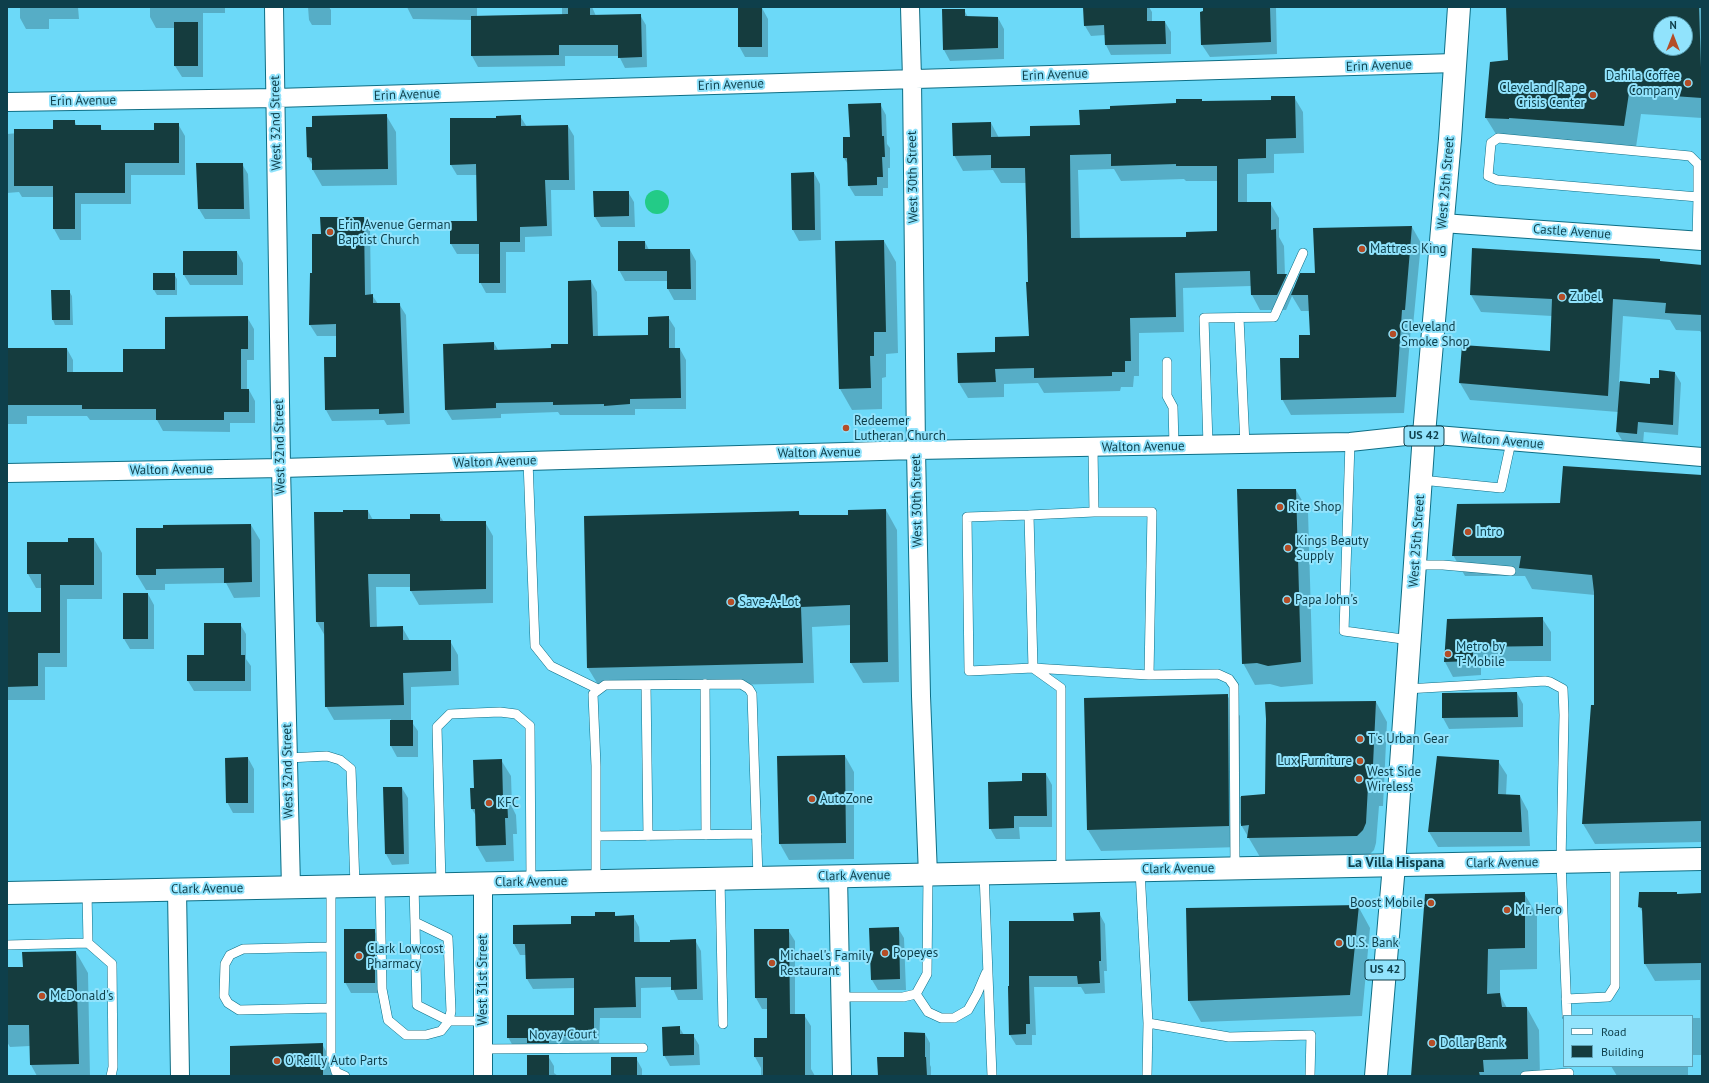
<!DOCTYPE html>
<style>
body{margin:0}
#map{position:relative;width:1709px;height:1083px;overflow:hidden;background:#6cd9f8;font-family:"PT Sans",sans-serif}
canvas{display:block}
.frame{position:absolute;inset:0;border:8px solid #0e3f4b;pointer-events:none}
.legend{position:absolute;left:1563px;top:1015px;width:130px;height:52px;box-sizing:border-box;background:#91e3fc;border:1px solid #5da1b5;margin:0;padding:5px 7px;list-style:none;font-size:12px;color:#0e3f4b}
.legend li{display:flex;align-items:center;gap:8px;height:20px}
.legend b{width:20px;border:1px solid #5da1b5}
.north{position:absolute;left:1653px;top:16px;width:40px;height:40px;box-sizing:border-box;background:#91e3fc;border:1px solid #5da1b5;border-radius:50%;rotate:0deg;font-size:11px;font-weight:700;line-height:16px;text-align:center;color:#0e3f4b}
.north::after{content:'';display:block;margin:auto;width:14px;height:18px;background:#b44d27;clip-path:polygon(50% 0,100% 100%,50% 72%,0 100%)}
</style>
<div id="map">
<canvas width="1709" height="1083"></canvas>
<div class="frame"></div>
<ul class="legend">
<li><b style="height:5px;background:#fff"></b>Road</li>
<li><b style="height:11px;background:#153c3e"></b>Building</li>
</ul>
<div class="north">N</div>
</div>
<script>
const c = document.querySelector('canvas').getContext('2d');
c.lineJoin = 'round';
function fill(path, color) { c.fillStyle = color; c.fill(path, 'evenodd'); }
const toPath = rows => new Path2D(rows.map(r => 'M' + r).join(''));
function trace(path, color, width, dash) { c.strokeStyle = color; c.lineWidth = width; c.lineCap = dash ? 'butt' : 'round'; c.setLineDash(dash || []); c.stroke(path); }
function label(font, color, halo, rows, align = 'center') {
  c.font = font + ' "PT Sans",sans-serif'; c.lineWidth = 4; c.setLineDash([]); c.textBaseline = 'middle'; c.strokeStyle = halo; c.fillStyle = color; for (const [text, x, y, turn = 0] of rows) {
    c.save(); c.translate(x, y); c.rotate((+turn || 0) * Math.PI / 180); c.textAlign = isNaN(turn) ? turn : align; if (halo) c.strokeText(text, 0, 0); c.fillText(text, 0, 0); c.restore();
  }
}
const water = toPath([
 '645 202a12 12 0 1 1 24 0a12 12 0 1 1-24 0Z'
]);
const shadow = toPath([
 [20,7,78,7,79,19,49,19,49,29,26,29,20,18],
 [150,7,225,7,225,13,203,13,203,77,182,77,175,66,175,28,156,28,150,17],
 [308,7,329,7,331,10,331,25,312,25,309,20],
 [407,7,477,7,477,16,562,15,562,7,592,7,596,16,640,15,646,25,647,67,625,68,619,56,565,56,565,66,478,67,472,56,472,20,413,19],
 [1091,7,1149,7,1152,12,1152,22,1165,22,1171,32,1171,54,1111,55,1106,45,1105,35,1091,36,1085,26],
 [1204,7,1276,7,1277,54,1210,57,1202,45],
 [1507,7,1702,7,1702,118,1641,114,1636,147,1499,139,1486,118,1509,61],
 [1661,24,1685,24,1685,48,1661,48],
 [762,8,768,19,768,57,745,57,739,46],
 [964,10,968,17,998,18,1004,29,1004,59,950,61,944,50],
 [1294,97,1303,112,1304,153,1274,154,1274,173,1247,174,1247,203,1270,203,1279,218,1279,237,1284,246,1285,275,1294,289,1316,274,1412,227,1421,243,1413,326,1411,326,1404,413,1291,415,1282,399,1311,336,1310,311,1301,311,1292,296,1286,310,1260,310,1252,295,1251,286,1183,288,1184,332,1139,333,1139,376,1134,376,1133,387,1121,387,1120,391,1044,393,1038,383,1004,384,1004,397,968,398,959,383,958,354,996,353,1030,337,1026,183,1001,183,993,170,963,171,954,155,991,123,999,138,1031,137,1081,126,1111,110,1202,102,1272,101],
 [1114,169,1121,181,1184,179,1186,181,1218,181,1218,232,1187,238,1080,239,1078,170],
 [880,104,886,115,887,144,890,148,890,168,888,168,888,188,883,188,883,196,855,196,849,186,849,166,844,158,844,138,851,138],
 [386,115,396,132,397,185,322,186,313,170,313,166,308,157],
 [520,116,527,127,568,126,574,136,575,190,551,190,552,236,525,237,525,252,506,252,506,293,486,293,480,282,480,254,457,254,451,244,478,222,477,175,457,175,451,165,498,118],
 [74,121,77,126,100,126,102,131,155,131,178,124,185,136,185,175,131,175,131,204,81,204,81,240,60,240,54,229,54,197,22,197,19,192,7,193,7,134,54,130],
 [242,164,248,174,250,219,205,219,199,209],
 [814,173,820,184,821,240,799,241,793,230,792,174],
 [628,192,634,202,635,227,601,227,595,217],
 [364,218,370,229,371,295,372,295,378,304,399,304,406,315,410,424,387,425,384,420,332,421,326,410,337,358,337,336,317,336,310,325,313,274,322,235],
 [884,241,896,262,898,353,886,354,886,377,882,378,882,409,852,410,840,389],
 [645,242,649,250,690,250,696,261,696,300,674,300,668,289,668,281,625,281,619,270],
 [237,252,243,263,243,285,190,285,184,275],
 [1659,260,1661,262,1702,266,1702,334,1700,331,1676,330,1670,320,1623,316,1619,382,1651,385,1675,373,1681,383,1678,435,1644,432,1643,444,1623,442,1617,432,1618,412,1470,400,1460,383,1550,352,1552,316,1481,312,1471,295],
 [174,274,177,279,177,295,157,295,154,290],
 [591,281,597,292,598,337,649,336,668,317,675,328,675,349,680,349,686,360,686,409,635,409,635,415,560,415,558,412,501,414,501,418,452,420,446,410,494,343,498,350,552,349,569,345],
 [69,291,72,296,73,325,55,325,53,320],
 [247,317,254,329,254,360,247,360,247,390,249,390,255,401,255,423,230,423,230,432,163,431,157,420,90,420,87,416,27,416,27,424,7,424,7,350,67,349,73,360,73,373,124,373,166,350],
 [1702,476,1702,842,1595,844,1583,824,1595,706,1595,595,1532,589,1525,576,1465,576,1453,555,1561,504],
 [1296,490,1308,511,1313,684,1281,687,1270,684,1255,685,1243,663],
 [886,510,897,530,899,682,863,683,851,663,851,625,812,627,814,683,600,688,588,668,798,512,801,516,849,516],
 [368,511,373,520,411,520,439,515,444,522,485,522,493,536,493,603,419,605,411,591,411,587,376,587,377,628,402,627,410,641,450,641,458,655,459,685,411,687,411,721,418,731,418,757,397,757,391,746,391,719,334,720,326,706,325,636,317,622],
 [251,525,260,540,260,597,234,598,226,583,165,584,165,590,146,590,137,575,137,529],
 [94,539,102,553,102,599,67,599,67,667,45,667,45,700,7,700,7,613,42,613,42,588,36,588,28,574,69,543],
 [148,594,154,605,154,649,130,649,124,639],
 [1542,618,1551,632,1551,661,1481,661,1481,675,1453,677,1445,662,1448,620],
 [240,624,246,634,246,659,251,666,251,691,194,691,188,681,205,656],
 [1517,693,1523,704,1523,727,1449,729,1443,718],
 [1227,695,1240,716,1240,797,1266,795,1376,702,1387,722,1383,806,1379,806,1376,843,1374,850,1368,856,1260,857,1240,823,1240,847,1101,851,1088,830],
 [845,756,854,772,854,859,789,860,780,844],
 [1438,757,1498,761,1507,775,1506,795,1520,796,1528,811,1530,846,1438,847,1429,832],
 [248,758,254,769,254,813,233,813,227,802],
 [501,760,511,776,512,807,516,815,517,834,513,834,514,861,486,862,477,846,476,816,472,809,475,789],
 [1046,774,1052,785,1052,827,1019,827,1020,839,996,839,990,828,1023,782],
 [402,788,408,798,409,864,392,865,386,854],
 [1524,893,1537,915,1537,969,1500,970,1500,995,1507,1008,1527,1008,1539,1030,1540,1076,1412,1076,1426,895],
 [1676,893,1678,895,1702,894,1702,1055,1692,1055,1692,1018,1700,1018,1700,980,1655,981,1645,964,1643,913,1639,906],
 [1358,906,1370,928,1362,1016,1201,1022,1189,1001],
 [614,913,616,917,633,916,639,927,640,943,671,943,695,940,701,951,703,1000,678,1000,672,987,641,988,641,1018,600,1018,599,1046,514,1048,508,1037,575,1016,575,988,533,989,527,979,526,955,520,955,514,944,514,926,572,925],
 [1099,913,1105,924,1107,971,1104,971,1105,993,1085,994,1081,987,1034,987,1036,1035,1032,1035,1032,1045,1016,1045,1010,1035,1009,987,1075,922],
 [898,928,904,938,906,990,878,990,872,980],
 [374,930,380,941,380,993,351,993,345,982],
 [788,930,795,941,795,1015,804,1015,811,1026,811,1069,815,1076,761,1076,761,1068,755,1057,755,1039,768,1039,768,1009,762,1009,756,998],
 [76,952,88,973,90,1076,37,1076,31,1065,30,1046,10,1047,7,1042,7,968,24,968],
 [679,1027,684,1035,693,1035,699,1045,700,1065,670,1066,664,1055],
 [925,1034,930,1043,930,1065,931,1067,931,1076,879,1076,905,1058],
 [322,1044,334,1065,334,1076,231,1076],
 [548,1056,554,1066,554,1073,558,1076,529,1076],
 [636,1058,642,1069,642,1076,612,1076],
 [1611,1066,1688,1066,1688,1076,1617,1076]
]);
const building = toPath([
 [568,7,590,7,590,15,641,14,642,57,618,58,618,45,559,45,559,55,471,56,471,16,568,14],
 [738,7,762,7,762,47,738,47],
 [1083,7,1147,7,1147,21,1165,21,1166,44,1105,45,1104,25,1084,26],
 [1203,7,1270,7,1271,42,1201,45,1200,12,1203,11],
 [1506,7,1699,7,1702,98,1629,93,1624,126,1509,118,1509,119,1485,118,1490,62,1508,60],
 [1661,24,1685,24,1685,48,1661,48],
 [942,9,965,9,965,16,998,17,998,48,943,50],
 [174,22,198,22,198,66,174,66],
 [1271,96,1295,96,1296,138,1266,139,1266,158,1238,159,1238,202,1271,202,1271,230,1276,229,1277,274,1287,274,1277,295,1251,295,1250,271,1175,273,1176,317,1130,318,1131,361,1125,361,1125,372,1112,372,1112,376,1034,378,1034,368,995,369,996,382,958,383,957,353,995,352,995,337,1029,336,1026,282,1028,282,1027,236,1025,168,991,168,991,155,953,156,952,123,991,122,991,137,1030,136,1030,126,1080,125,1079,110,1110,109,1110,106,1176,103,1176,99,1202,99,1202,101,1271,100],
 [1111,154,1111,166,1176,164,1176,166,1217,166,1217,231,1186,232,1186,237,1071,238,1070,155],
 [881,103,882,136,884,136,885,157,882,157,883,177,877,177,877,185,848,186,847,158,843,158,843,137,850,137,848,104],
 [387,114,388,169,312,170,312,158,307,157,306,127,312,127,312,116],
 [521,115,521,126,568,125,569,180,545,180,547,226,520,227,520,242,500,242,500,283,479,283,479,244,450,244,450,221,477,221,476,164,450,165,450,118,496,118,496,116],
 [53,120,75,120,75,125,101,125,101,130,154,130,154,123,179,123,179,163,125,163,125,193,75,193,75,229,53,229,53,186,14,186,14,129,53,129],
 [196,163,243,163,244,209,198,209],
 [814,172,815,230,792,230,791,173],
 [593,191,629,191,629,216,594,217],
 [320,217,364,217,365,295,373,294,373,303,400,303,404,413,379,414,379,409,325,410,324,357,336,357,336,324,309,325,310,273,312,273,312,234,321,234],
 [1412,226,1405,310,1402,310,1396,397,1281,400,1280,358,1299,358,1299,335,1310,335,1308,295,1291,295,1300,273,1315,273,1313,228],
 [884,240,886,332,874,332,874,356,870,356,871,388,839,389,835,241],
 [618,241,645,241,645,249,690,249,691,289,667,289,667,271,618,271],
 [1472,248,1660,259,1660,261,1702,265,1702,315,1665,313,1666,303,1613,299,1608,396,1459,383,1462,345,1550,351,1552,299,1470,295],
 [183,251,237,251,237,275,183,275],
 [153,273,175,273,175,290,153,290],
 [591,280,593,336,648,335,648,317,669,316,669,348,680,348,681,398,630,399,630,404,604,406,604,404,553,405,553,402,496,403,496,408,445,410,443,344,494,342,494,350,551,348,551,344,568,344,568,281],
 [51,290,70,290,70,320,52,320],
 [248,316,248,349,241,349,241,389,249,389,249,412,224,412,224,420,156,420,156,409,82,409,82,405,7,405,7,348,67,348,67,372,123,372,123,349,165,349,165,317],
 [1659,370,1675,372,1673,425,1638,422,1637,434,1616,432,1620,381,1650,384,1650,378,1659,378],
 [1563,466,1702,475,1702,821,1582,824,1591,705,1594,705,1594,592,1592,575,1519,568,1521,556,1452,556,1457,504,1560,503],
 [1237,489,1296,489,1301,662,1268,666,1257,663,1242,664],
 [886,509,888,662,850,663,850,605,801,607,803,663,587,668,584,516,799,511,799,515,848,515,848,510],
 [343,510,368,510,368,519,410,519,410,514,440,514,440,521,486,521,486,589,410,591,410,574,368,574,370,627,403,626,403,640,451,640,451,671,403,673,404,705,325,707,324,622,316,622,314,512,343,512],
 [251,524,252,582,224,583,224,568,156,569,156,575,136,575,136,528,163,528,163,525],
 [68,538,94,538,94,585,60,585,60,653,38,653,38,686,7,687,7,612,41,612,41,574,27,574,27,542,68,542],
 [123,593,148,593,148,639,123,639],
 [1543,617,1543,646,1473,647,1473,661,1444,662,1447,619],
 [204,623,241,623,241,655,245,655,245,681,187,681,187,655,204,655],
 [1517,692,1518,717,1442,718,1442,693],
 [1228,694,1229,826,1087,830,1084,698],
 [1376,701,1372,786,1368,786,1366,823,1363,830,1357,836,1247,838,1249,825,1241,826,1241,796,1265,794,1266,719,1265,702],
 [390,720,413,720,413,746,390,746],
 [845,755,846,843,779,844,777,756],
 [1437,756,1499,760,1498,794,1520,795,1522,832,1428,832],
 [248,757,248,803,226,803,225,758],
 [502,759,503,798,507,798,508,818,505,818,506,845,476,846,475,809,471,809,470,788,474,788,473,760],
 [1022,773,1046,773,1047,816,1014,816,1014,828,989,829,988,782,1022,781],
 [383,787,402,787,404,854,385,854],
 [1525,892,1525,948,1488,949,1487,994,1500,993,1502,1007,1527,1007,1528,1059,1483,1060,1484,1072,1479,1072,1480,1076,1411,1076,1425,894],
 [1639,892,1677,892,1677,894,1702,893,1702,963,1644,964,1642,908,1638,907],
 [1359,905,1350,995,1188,1001,1186,908],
 [595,912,615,912,615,916,634,915,634,942,670,942,670,940,696,939,697,989,671,990,671,977,635,977,636,1007,594,1008,594,1036,549,1036,549,1043,527,1043,527,1038,507,1038,507,1015,574,1015,574,978,526,979,525,944,513,944,513,925,571,924,571,916,595,916],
 [1100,912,1101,961,1099,961,1100,983,1078,984,1077,976,1029,976,1030,1024,1026,1024,1026,1034,1009,1035,1008,986,1009,986,1009,921,1074,921,1073,913],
 [899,927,900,979,871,980,869,928],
 [344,929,375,929,375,983,344,983],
 [754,929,789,929,790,1014,805,1014,805,1076,763,1075,763,1057,754,1057,754,1038,767,1038,767,998,755,998],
 [76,951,79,1064,30,1065,29,1025,7,1025,7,967,23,967,22,952],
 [680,1026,680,1034,694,1034,694,1055,663,1056,662,1027],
 [904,1032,925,1033,925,1057,926,1057,927,1076,878,1076,877,1057,904,1057],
 [323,1043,323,1076,230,1076,230,1046],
 [527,1055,549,1055,549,1076,527,1076],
 [611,1057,637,1057,637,1076,611,1076]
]);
const lane = toPath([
 [1697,241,1698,197,1698,164,1690,156,1498,138,1491,143,1488,176,1497,180,1698,197],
 [1239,318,1245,445],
 [1167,362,1167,396,1173,407,1174,446],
 [1350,442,1344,631,1410,640],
 [1208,445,1204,318,1274,317,1303,253],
 [528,461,535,646,551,666,598,689],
 [1421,480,1501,488,1511,442],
 [1029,515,967,517,969,671,1033,668,1149,675,1152,512,1094,512],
 [1415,565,1443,565,1511,571],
 [1149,675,1218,674,1229,679,1234,686,1235,868],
 [705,684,706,835],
 [646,685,648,836],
 [1406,689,1545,681,1550,682,1563,689,1564,715,1561,862,1567,1016],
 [288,758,327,756,340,760,351,769,355,886],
 [596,836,757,834],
 [1140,870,1148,1023,1147,1076],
 [1061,872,1061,688,1033,668,1029,515,1094,512,1093,448],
 [984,873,992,1076],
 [720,879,723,1024],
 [596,881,596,766,593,694,605,685,741,684,749,689,752,694,758,878],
 [441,884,437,727,450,714,500,712,516,714,530,726,531,882],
 [414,885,417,1005,449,1021,482,1021],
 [380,886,382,989,388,1020,406,1035,426,1035,441,1031,449,1021,451,1011,448,938,415,922],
 [331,887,331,1055,336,1072,345,1076],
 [87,892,88,943,112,964,113,1067,111,1076],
 [7,945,88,943],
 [331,947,243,949,230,955,225,964,224,996,228,1003,239,1010,331,1008],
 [916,994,928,1012,941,1018,954,1018,968,1010,977,994,986,973],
 [840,997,903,997,916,994,927,974,928,875],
 [1566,999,1608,997,1615,986,1615,861],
 [1148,1023,1229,1037,1311,1035,1310,1076],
 [483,1049,643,1048],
 [1525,1076,1569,1073]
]);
const street = toPath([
 [274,7,281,468,291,888],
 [910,7,912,79,916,450,921,696,928,875],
 [7,102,276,98,1455,63],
 [1442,223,1702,241],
 [7,473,281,468,916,450,1350,442,1424,434,1702,457],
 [838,876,842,1076],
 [483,883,483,1076],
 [177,890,180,1076]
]);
const secondary = toPath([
 [7,893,1702,859]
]);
const primary = toPath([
 [1376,1076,1394,865,1424,434,1450,139,1459,7]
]);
const markers = [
 [1688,83,4,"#b44d27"],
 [1593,95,4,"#b44d27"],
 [330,232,4,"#b44d27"],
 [1362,249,4,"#b44d27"],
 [1562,297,4,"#b44d27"],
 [1393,334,4,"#b44d27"],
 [846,428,4,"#b44d27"],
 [1280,507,4,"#b44d27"],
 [1468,532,4,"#b44d27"],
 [1288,548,4,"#b44d27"],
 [1287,600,4,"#b44d27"],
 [731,602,4,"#b44d27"],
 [1448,654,4,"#b44d27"],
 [1360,739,4,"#b44d27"],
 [1360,761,4,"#b44d27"],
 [1359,779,4,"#b44d27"],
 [812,799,4,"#b44d27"],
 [489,803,4,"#b44d27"],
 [1431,903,4,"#b44d27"],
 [1507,910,4,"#b44d27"],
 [1339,943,4,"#b44d27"],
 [885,953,4,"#b44d27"],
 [359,956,4,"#b44d27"],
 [772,963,4,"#b44d27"],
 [42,996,4,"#b44d27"],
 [1432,1043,4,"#b44d27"],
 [277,1061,4,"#b44d27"]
];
const shields = [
 [1424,436,40],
 [1385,970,40]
];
const shieldNames = [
 ["US 42",1424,436],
 ["US 42",1385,970]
];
const streetNames = [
 ["Erin Avenue",1379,66,-2],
 ["Erin Avenue",1055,75,-2],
 ["Erin Avenue",731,85,-2],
 ["Erin Avenue",407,95,-2],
 ["Erin Avenue",83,101,-1],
 ["West 32nd Street",276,123,-91],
 ["West 30th Street",913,177,-91],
 ["West 25th Street",1446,183,-85],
 ["Castle Avenue",1572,232,4],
 ["Walton Avenue",1502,441,5],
 ["West 32nd Street",280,447,-91],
 ["Walton Avenue",1143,447,-1],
 ["Walton Avenue",819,453,-1],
 ["Walton Avenue",495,462,-2],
 ["Walton Avenue",171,470,-1],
 ["West 30th Street",917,501,-91],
 ["West 25th Street",1417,541,-86],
 ["West 32nd Street",288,771,-91],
 ["Clark Avenue",1502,863,-1],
 ["Clark Avenue",1178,869,-1],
 ["Clark Avenue",854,876,-1],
 ["Clark Avenue",531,882,-1],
 ["Clark Avenue",207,889,-1],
 ["West 31st Street",483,980,-90],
 ["Novay Court",563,1035,-1]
];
const poiNames = [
 ["Dahila Coffee",1680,76,"right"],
 ["Company",1680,91,"right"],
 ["Cleveland Rape",1585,88,"right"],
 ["Crisis Center",1585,103,"right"],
 ["Erin Avenue German",338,225],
 ["Baptist Church",338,240],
 ["Mattress King",1370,249],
 ["Zubel",1570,297],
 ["Cleveland",1401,327],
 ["Smoke Shop",1401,342],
 ["Redeemer",854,421],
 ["Lutheran Church",854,436],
 ["Rite Shop",1288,507],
 ["Intro",1476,532],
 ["Kings Beauty",1296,541],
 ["Supply",1296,556],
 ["Papa John's",1295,600],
 ["Save-A-Lot",739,602],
 ["Metro by",1456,647],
 ["T-Mobile",1456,662],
 ["T's Urban Gear",1368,739],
 ["Lux Furniture",1352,761,"right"],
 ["West Side",1367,772],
 ["Wireless",1367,787],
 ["AutoZone",820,799],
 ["KFC",497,803],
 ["Boost Mobile",1423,903,"right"],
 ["Mr. Hero",1515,910],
 ["U.S. Bank",1347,943],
 ["Clark Lowcost",367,949],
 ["Pharmacy",367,964],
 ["Popeyes",893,953],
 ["Michael's Family",780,956],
 ["Restaurant",780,971],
 ["McDonald's",50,996],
 ["Dollar Bank",1440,1043],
 ["O'Reilly Auto Parts",285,1061]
];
const neighbourhoodNames = [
 ["La Villa Hispana",1396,863]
];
fill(water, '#23cb87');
fill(shadow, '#0003');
fill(building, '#153c3e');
trace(lane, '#0e6e85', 10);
trace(street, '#0e6e85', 20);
trace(secondary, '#0e6e85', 24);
trace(primary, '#0e6e85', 24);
trace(lane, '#fff', 9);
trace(street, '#fff', 18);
trace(secondary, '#fff', 22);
trace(primary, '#fff', 22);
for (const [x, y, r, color] of markers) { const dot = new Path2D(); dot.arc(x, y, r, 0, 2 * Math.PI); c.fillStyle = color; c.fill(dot); trace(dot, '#91e3fc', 1.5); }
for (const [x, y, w] of shields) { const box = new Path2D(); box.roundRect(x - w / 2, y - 10, w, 20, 3); c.fillStyle = '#91e3fc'; c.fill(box); trace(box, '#0e3f4b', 1); }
label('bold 12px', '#0e3f4b', null, shieldNames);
label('13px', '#0e3f4b', '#91e3fc', streetNames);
label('13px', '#0e3f4b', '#91e3fc', poiNames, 'left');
label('bold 14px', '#0e3f4b', '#91e3fc', neighbourhoodNames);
</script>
